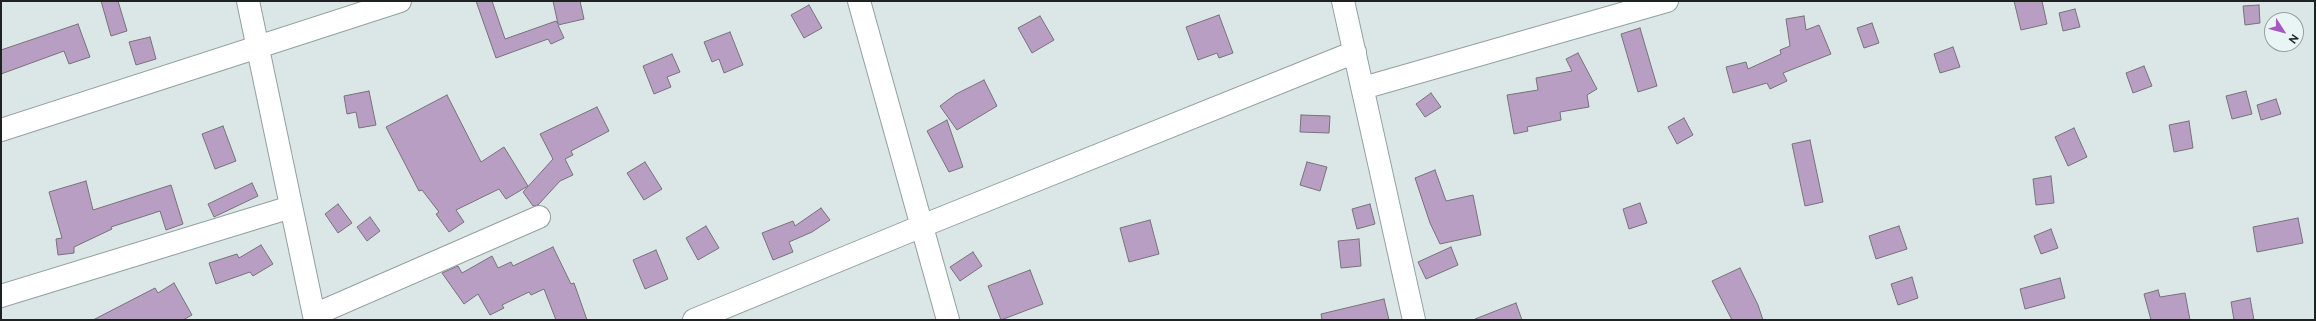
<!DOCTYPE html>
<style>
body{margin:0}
#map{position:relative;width:2316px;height:321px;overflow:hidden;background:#dbe7e7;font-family:Raleway,sans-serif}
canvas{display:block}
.frame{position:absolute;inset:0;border:2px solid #1e2222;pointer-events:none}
.north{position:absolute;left:2264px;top:12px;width:40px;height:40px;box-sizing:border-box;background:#e8f5f4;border:1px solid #97a1a0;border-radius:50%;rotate:126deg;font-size:11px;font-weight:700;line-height:16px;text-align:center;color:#1e2222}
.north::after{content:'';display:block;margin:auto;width:14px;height:18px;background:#a856c5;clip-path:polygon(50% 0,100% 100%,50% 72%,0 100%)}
</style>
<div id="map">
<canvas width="2316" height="321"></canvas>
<div class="frame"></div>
<div class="north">N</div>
</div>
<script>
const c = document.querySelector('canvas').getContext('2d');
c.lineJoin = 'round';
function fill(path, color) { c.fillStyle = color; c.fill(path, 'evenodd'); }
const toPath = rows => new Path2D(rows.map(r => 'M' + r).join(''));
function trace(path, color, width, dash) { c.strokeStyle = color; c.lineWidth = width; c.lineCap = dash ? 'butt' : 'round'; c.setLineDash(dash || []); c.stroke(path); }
const building = toPath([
 [101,1,118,1,127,31,111,36,101,1],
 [476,1,492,1,505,39,556,21,558,24,553,1,580,1,584,19,558,25,564,38,551,44,548,39,496,58,476,1],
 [2014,1,2042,1,2047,24,2021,30,2014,1],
 [809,5,822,28,804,38,791,15,809,5],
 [2259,5,2260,23,2245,25,2243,6,2259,5],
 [2075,9,2080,27,2063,31,2059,13,2075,9],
 [1219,15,1233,53,1219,58,1217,53,1198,60,1186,27,1219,15],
 [1040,16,1054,40,1032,53,1018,28,1040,16],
 [1804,16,1806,30,1819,25,1831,54,1783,73,1787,81,1770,89,1767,83,1733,93,1726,67,1746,62,1748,69,1781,54,1780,50,1790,46,1786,19,1804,16],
 [1872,23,1879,43,1864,48,1857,28,1872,23],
 [78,24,90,57,69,64,64,51,1,74,1,50,78,24],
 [1640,28,1657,86,1638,92,1621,34,1640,28],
 [730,32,743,65,724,73,719,59,712,62,704,42,730,32],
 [150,37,156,59,136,65,129,42,150,37],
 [1953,47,1960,67,1940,73,1934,54,1953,47],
 [1578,53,1597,89,1587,95,1589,107,1560,112,1561,120,1527,127,1528,131,1514,134,1507,95,1538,90,1536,78,1572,71,1566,59,1578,53],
 [672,54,680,72,667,77,671,87,654,94,643,66,672,54],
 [2144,66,2152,86,2133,93,2126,73,2144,66],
 [984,80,997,106,957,130,940,106,956,94,984,80],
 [369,91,376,125,359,128,356,112,347,114,344,96,369,91],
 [2246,91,2252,114,2232,119,2226,96,2246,91],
 [1431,93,1441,107,1425,117,1416,104,1431,93],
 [447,95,481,162,504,147,528,186,506,199,499,189,456,210,464,222,449,232,436,214,439,212,422,190,419,191,386,127,447,95],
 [2276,99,2281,114,2261,120,2257,105,2276,99],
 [597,107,609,131,571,151,573,155,565,159,573,175,560,181,538,205,533,206,523,192,553,159,540,134,597,107],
 [1301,115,1330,116,1329,133,1300,132,1301,115],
 [1684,118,1693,135,1677,144,1668,127,1684,118],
 [947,120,963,167,949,172,927,131,947,120],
 [2189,121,2193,148,2174,152,2169,125,2189,121],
 [223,126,236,161,215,169,202,134,223,126],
 [2074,128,2087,157,2068,166,2055,137,2074,128],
 [1810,140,1823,202,1805,206,1792,144,1810,140],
 [645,162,662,189,644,200,627,173,645,162],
 [1307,162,1327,167,1320,191,1300,185,1307,162],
 [1435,170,1446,201,1473,195,1481,235,1440,244,1430,223,1415,178,1435,170],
 [2051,176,2054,203,2036,205,2033,179,2051,176],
 [86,181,93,210,171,185,183,224,166,230,160,211,111,227,112,229,74,247,74,253,58,255,56,239,62,238,49,192,86,181],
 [252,183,258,196,214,217,208,204,252,183],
 [1640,203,1647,223,1629,229,1623,209,1640,203],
 [338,204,352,223,338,233,325,214,338,204],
 [1370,204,1375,224,1357,229,1352,209,1370,204],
 [821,208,830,220,812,232,789,242,793,252,773,260,762,233,793,221,795,226,821,208],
 [370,217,380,231,367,241,357,227,370,217],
 [2298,218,2303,243,2257,252,2253,227,2298,218],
 [1150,220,1159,254,1129,262,1120,228,1150,220],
 [706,226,719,248,698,260,686,238,706,226],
 [1899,226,1907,249,1876,259,1869,236,1899,226],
 [2051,229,2058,248,2041,254,2034,236,2051,229],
 [1359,239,1361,266,1341,268,1338,241,1359,239],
 [261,245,273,264,253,276,250,272,216,284,209,263,237,254,239,258,261,245],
 [553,247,571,284,574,283,587,320,556,320,544,289,531,295,529,292,502,305,504,308,490,315,478,294,464,304,442,273,458,266,462,273,492,256,498,268,511,262,513,266,553,247],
 [1451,247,1458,265,1426,279,1418,262,1451,247],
 [656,250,668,279,645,289,633,260,656,250],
 [973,252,982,266,960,281,950,267,973,252],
 [1740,268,1758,305,1763,320,1732,320,1712,281,1740,268],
 [1030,270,1043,304,1001,320,988,286,1030,270],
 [1912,277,1918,298,1898,305,1891,284,1912,277],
 [2060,278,2065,298,2025,309,2020,289,2060,278],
 [174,283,192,315,183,320,93,320,155,288,158,293,174,283],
 [2158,290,2160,297,2185,293,2190,320,2151,320,2144,294,2158,290],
 [2250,298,2254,320,2234,320,2231,302,2250,298],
 [1384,299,1389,320,1322,320,1321,314,1384,299],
 [1516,303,1522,320,1475,320,1475,319,1516,303]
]);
const minor = toPath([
 [248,1,315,320],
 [859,1,948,320],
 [1343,1,1414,320],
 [1363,88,1667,1],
 [1,130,400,1],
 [1,296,291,207],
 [314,315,539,217],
 [694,320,922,226,1355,52]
]);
fill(building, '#b99ec3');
trace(building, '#777279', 1);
trace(minor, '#949f9f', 24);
trace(minor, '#fff', 22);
</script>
